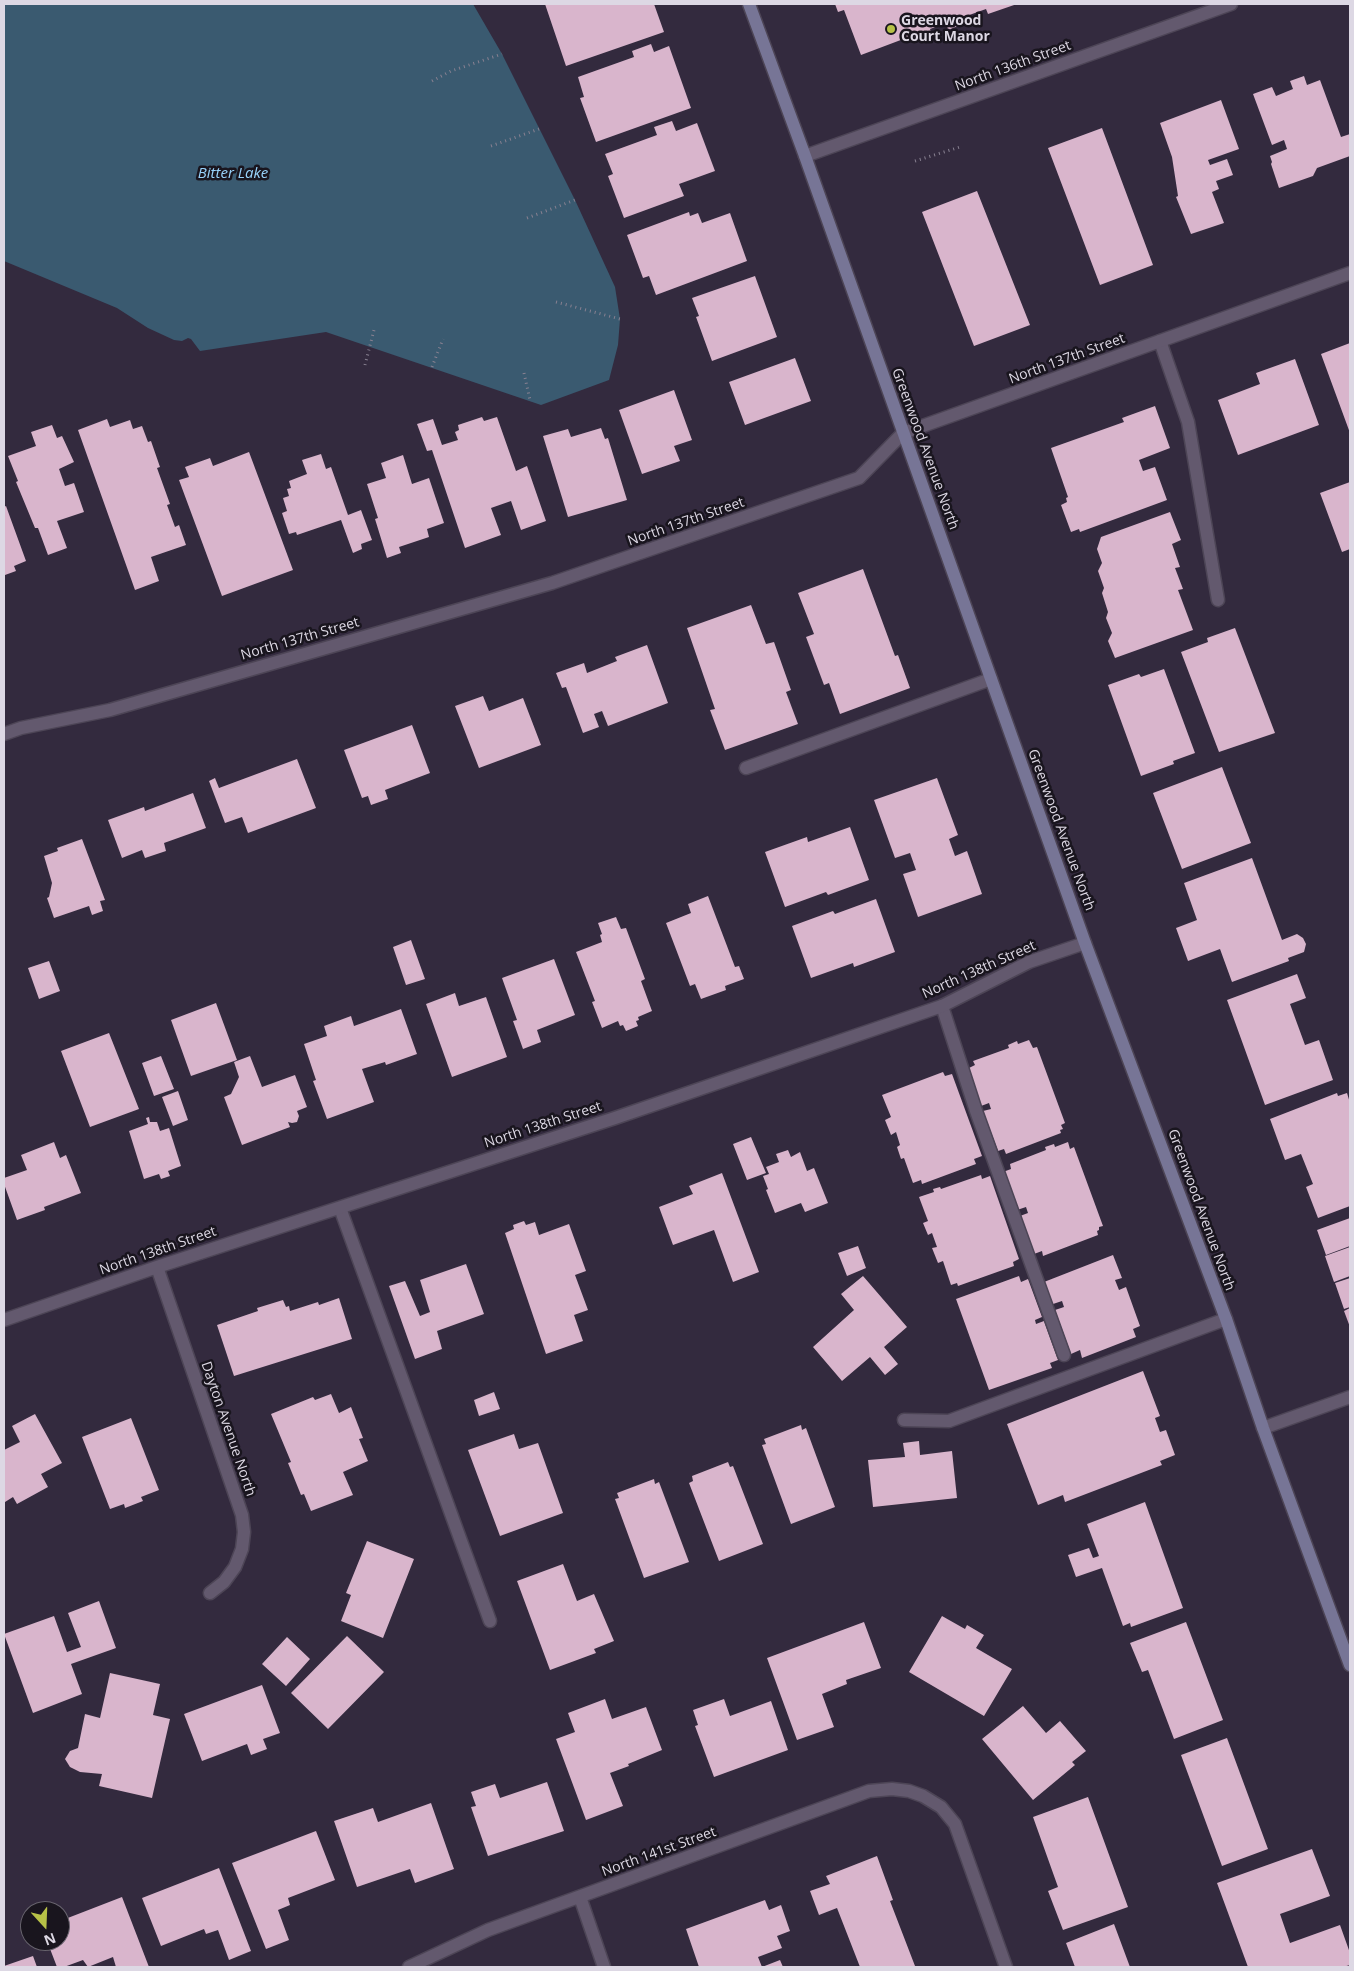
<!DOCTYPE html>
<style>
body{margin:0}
#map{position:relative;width:1354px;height:1971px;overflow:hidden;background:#332a3e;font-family:"Open Sans",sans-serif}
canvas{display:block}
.frame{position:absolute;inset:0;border:5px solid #ddd8e4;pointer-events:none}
.north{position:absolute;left:20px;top:1901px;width:50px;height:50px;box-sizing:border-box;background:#19151e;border:1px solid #67636d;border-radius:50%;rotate:160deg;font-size:14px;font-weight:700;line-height:20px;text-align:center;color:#ddd8e4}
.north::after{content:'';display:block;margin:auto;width:18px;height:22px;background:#b7c147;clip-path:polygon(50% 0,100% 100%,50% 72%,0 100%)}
</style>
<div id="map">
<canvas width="1354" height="1971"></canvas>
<div class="frame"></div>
<div class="north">N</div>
</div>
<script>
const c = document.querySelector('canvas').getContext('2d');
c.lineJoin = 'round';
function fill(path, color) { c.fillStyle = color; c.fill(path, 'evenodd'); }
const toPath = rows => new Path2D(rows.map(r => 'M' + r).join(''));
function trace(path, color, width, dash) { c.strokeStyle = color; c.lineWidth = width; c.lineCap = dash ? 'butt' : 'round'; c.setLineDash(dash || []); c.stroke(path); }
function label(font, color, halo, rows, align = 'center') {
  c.font = font + ' "Open Sans",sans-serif'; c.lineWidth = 5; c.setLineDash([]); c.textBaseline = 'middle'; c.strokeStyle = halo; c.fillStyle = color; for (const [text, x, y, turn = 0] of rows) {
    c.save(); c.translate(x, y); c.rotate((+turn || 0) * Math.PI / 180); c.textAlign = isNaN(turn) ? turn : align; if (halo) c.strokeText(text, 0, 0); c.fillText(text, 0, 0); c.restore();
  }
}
const water = toPath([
 [4,4,473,4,502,54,575,200,615,287,620,319,618,345,609,380,541,405,326,332,200,351,191,339,188,338,182,341,174,340,148,328,117,308,4,261]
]);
const building = toPath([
 [545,4,654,4,664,32,566,66],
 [835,4,1017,4,988,14,986,9,961,18,963,24,948,30,946,23,930,29,932,35,916,41,914,35,861,55,844,10,838,12],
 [651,44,654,52,669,46,691,108,596,142,580,98,584,97,578,77,634,57,632,51],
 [1304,76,1307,85,1320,80,1341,137,1350,134,1350,156,1317,168,1313,176,1279,188,1271,164,1272,162,1270,156,1287,149,1284,140,1272,145,1253,94,1272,87,1276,96,1293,89,1290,81],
 [1221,100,1239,149,1208,160,1210,165,1227,159,1233,175,1216,181,1219,189,1212,192,1224,223,1191,234,1176,197,1178,196,1172,157,1160,123],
 [672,121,676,131,697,123,715,171,679,184,684,196,624,218,608,176,613,174,605,154,657,135,654,127],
 [1102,128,1153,265,1100,285,1048,148],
 [977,191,1030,325,974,346,922,212],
 [689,212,690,216,698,213,702,223,730,213,747,261,656,295,649,276,643,278,627,235],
 [755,276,777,337,712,361,696,317,699,316,692,298],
 [1350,343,1350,433,1321,354],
 [795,358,811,401,745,425,729,382],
 [1295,359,1319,425,1238,455,1218,400,1260,384,1256,373],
 [674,390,692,440,674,446,680,461,642,474,619,410],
 [1155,406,1170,448,1139,460,1143,471,1155,467,1167,500,1080,532,1079,529,1071,532,1061,505,1067,502,1066,498,1068,497,1051,448,1124,422,1122,418],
 [482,417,484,421,497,417,516,471,527,466,546,521,521,530,511,501,491,508,501,535,465,548,432,450,427,451,417,424,433,419,442,445,458,440,455,432,459,430,458,425],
 [107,419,110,427,130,420,133,429,142,426,148,442,151,441,160,467,157,468,170,504,167,505,175,527,179,525,186,545,151,557,159,581,135,590,78,430],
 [52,425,57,438,62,436,74,462,59,469,65,486,74,483,84,512,57,521,67,548,48,555,38,528,35,528,16,482,18,481,8,456,36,446,31,432],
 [601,428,605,439,608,438,627,500,568,517,543,436,568,429,571,437],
 [249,452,293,570,222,596,179,480,189,477,185,467,210,458,213,466],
 [321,454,326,469,331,467,348,515,361,510,372,540,361,544,362,549,353,553,341,520,297,535,296,532,289,534,282,513,287,511,283,498,289,496,287,489,291,488,289,481,307,474,302,460],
 [403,455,412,484,429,478,444,523,427,529,429,537,399,547,401,553,387,558,375,519,378,518,367,484,386,478,381,463],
 [1350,482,1350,549,1342,552,1320,493],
 [6,506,26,561,14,566,16,571,5,575,4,507],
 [1170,512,1181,540,1172,544,1180,567,1175,568,1183,589,1178,590,1193,630,1115,658,1108,641,1112,633,1106,618,1108,612,1102,593,1104,588,1098,571,1102,563,1097,549,1101,537],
 [863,569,895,656,898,655,910,688,840,714,829,683,824,685,806,637,814,634,798,593],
 [751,605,766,644,774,642,791,690,786,692,798,724,725,750,710,710,715,709,687,628],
 [1235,628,1275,733,1219,752,1181,652,1208,642,1207,638],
 [647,645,668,703,608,726,602,711,594,714,599,727,583,733,566,687,562,688,556,673,584,663,587,673,617,661,615,657],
 [1164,669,1195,753,1173,761,1174,764,1141,776,1108,685,1139,674,1141,677],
 [483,696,489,711,523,698,541,745,479,768,455,706],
 [412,725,430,773,385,790,388,799,371,805,368,796,362,798,344,750],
 [297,759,316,808,248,833,242,817,225,823,209,781,215,778,219,788],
 [1222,767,1251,843,1182,869,1153,793],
 [937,778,958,835,949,839,955,856,967,851,982,894,918,917,903,874,916,870,910,853,895,858,874,800],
 [193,793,206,828,164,843,166,851,145,858,142,850,122,858,108,820,144,807,145,811],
 [850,827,869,880,828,895,826,892,785,907,765,852,807,837,808,842],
 [82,839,105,900,100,901,103,911,92,915,89,906,54,918,47,898,49,897,52,883,44,856,58,851,57,848],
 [1252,858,1282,940,1297,934,1303,938,1306,944,1304,952,1288,958,1289,961,1232,982,1220,949,1188,961,1176,928,1197,920,1184,883],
 [708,896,735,967,739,966,744,979,725,986,726,990,701,999,695,984,690,986,666,923,691,913,688,904],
 [876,899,895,952,854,967,853,963,811,978,792,926,833,911,835,914],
 [616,917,621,929,626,928,645,979,641,981,652,1011,638,1017,639,1020,636,1021,638,1026,626,1031,623,1025,620,1026,618,1021,602,1028,592,1002,595,1001,576,952,602,942,600,935,602,934,598,923],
 [411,940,425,979,406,985,393,947],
 [554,959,575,1015,537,1030,541,1042,523,1049,513,1021,517,1020,502,978],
 [49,961,60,991,39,999,28,968],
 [1297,974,1306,998,1290,1004,1305,1045,1319,1040,1333,1080,1265,1105,1227,1000],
 [455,993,459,1006,486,997,507,1057,452,1077,426,1004],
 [216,1003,237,1060,191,1076,171,1020],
 [401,1009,417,1054,386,1065,385,1062,362,1069,374,1102,327,1119,313,1081,316,1080,304,1044,327,1036,324,1026,351,1016,354,1026],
 [109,1033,139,1109,90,1127,61,1051],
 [1029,1040,1033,1048,1037,1047,1065,1123,1061,1125,1063,1129,1060,1130,1061,1133,1006,1154,1004,1149,998,1151,983,1111,991,1109,989,1103,981,1106,967,1069,975,1065,973,1061,1009,1048,1008,1045,1017,1041,1018,1044],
 [161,1056,174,1089,154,1096,142,1063],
 [250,1056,262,1087,295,1075,307,1107,297,1111,299,1116,297,1122,292,1123,288,1122,290,1127,242,1145,224,1097,231,1094,239,1077,234,1062],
 [943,1072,945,1076,952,1074,982,1156,974,1159,976,1164,922,1184,921,1180,913,1183,904,1158,901,1159,897,1147,900,1145,896,1132,891,1135,885,1120,891,1117,882,1095],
 [178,1091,188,1120,173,1126,162,1097],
 [1337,1093,1338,1096,1347,1093,1350,1103,1350,1206,1318,1218,1306,1187,1313,1184,1301,1154,1285,1160,1270,1119],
 [149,1117,150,1122,157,1122,160,1131,169,1128,181,1166,168,1171,170,1176,161,1179,159,1174,144,1179,129,1131,148,1124,146,1118],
 [751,1137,766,1173,747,1180,733,1144],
 [54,1142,60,1158,66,1155,81,1193,44,1207,45,1210,17,1220,4,1184,4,1178,27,1170,21,1155],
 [1068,1142,1070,1149,1074,1147,1103,1226,1099,1227,1099,1230,1097,1231,1098,1235,1043,1256,1042,1251,1034,1254,1020,1216,1028,1213,1026,1207,1017,1210,1003,1172,1011,1169,1010,1164,1046,1150,1045,1147,1054,1144,1055,1147],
 [788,1150,791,1157,800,1152,807,1171,814,1168,828,1203,805,1212,801,1203,775,1213,766,1190,768,1189,763,1176,769,1174,766,1167,779,1162,776,1154],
 [722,1173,759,1272,733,1282,714,1230,673,1245,659,1207,693,1194,689,1186],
 [981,1175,982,1179,990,1176,1019,1259,1013,1262,1014,1266,958,1286,957,1283,951,1285,943,1261,938,1263,932,1248,937,1247,932,1233,928,1235,923,1223,928,1221,919,1197,934,1192,933,1189,940,1187,941,1189],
 [1350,1218,1350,1246,1326,1255,1317,1230],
 [524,1221,526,1225,535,1222,539,1235,569,1224,586,1271,575,1275,588,1310,574,1315,583,1341,546,1354,505,1233,514,1229,513,1225],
 [858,1246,866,1268,847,1276,838,1253],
 [1350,1247,1350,1276,1334,1282,1325,1256],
 [1113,1255,1122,1278,1115,1280,1119,1290,1126,1287,1140,1326,1133,1329,1136,1337,1082,1358,1080,1350,1071,1354,1055,1310,1064,1307,1062,1301,1053,1304,1044,1282],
 [466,1264,484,1314,437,1331,442,1349,415,1359,389,1286,405,1281,420,1316,430,1312,420,1280],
 [863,1276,907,1327,884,1347,898,1364,885,1375,870,1357,842,1381,813,1347,854,1310,841,1294],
 [1019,1276,1021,1282,1028,1279,1042,1317,1035,1320,1036,1324,1044,1321,1058,1360,1050,1363,1052,1368,989,1390,956,1299],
 [1350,1278,1350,1307,1344,1309,1335,1283],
 [339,1298,352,1339,234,1376,217,1325,258,1311,257,1308,283,1300,286,1307,289,1306,290,1311,318,1302,319,1305],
 [1350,1308,1350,1327,1344,1311],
 [1143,1371,1160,1416,1155,1418,1160,1432,1166,1430,1175,1455,1160,1461,1162,1465,1065,1502,1063,1495,1038,1505,1007,1424],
 [494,1392,500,1409,479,1416,474,1400],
 [331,1394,339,1413,351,1407,363,1438,359,1439,368,1461,343,1472,353,1495,311,1511,304,1494,301,1495,288,1463,291,1462,271,1414,313,1397,315,1400],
 [35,1414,62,1463,41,1474,48,1487,17,1504,13,1497,5,1502,4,1450,20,1442,12,1426],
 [131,1418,159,1490,141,1497,143,1501,125,1508,124,1504,110,1509,82,1437],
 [801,1425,802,1430,806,1428,835,1507,791,1524,762,1445,766,1444,764,1439],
 [514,1434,519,1449,538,1443,563,1513,500,1536,468,1450],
 [919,1441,920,1455,952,1451,957,1498,873,1507,868,1460,905,1457,903,1443],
 [728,1462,730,1467,733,1466,763,1544,719,1561,689,1483,693,1481,692,1476],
 [654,1479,655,1484,659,1482,689,1562,644,1578,615,1499,619,1498,617,1493],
 [1145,1502,1183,1608,1131,1627,1130,1623,1123,1626,1102,1568,1076,1577,1068,1555,1089,1548,1093,1558,1099,1556,1087,1524],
 [367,1541,414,1559,383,1638,341,1621,351,1595,346,1593],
 [563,1564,577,1601,594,1594,614,1641,594,1649,596,1653,550,1670,517,1581],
 [99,1601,116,1648,71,1664,82,1694,33,1713,4,1634,54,1616,67,1652,81,1647,68,1613],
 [942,1616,965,1629,967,1625,984,1635,976,1648,1012,1669,984,1716,909,1672],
 [864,1622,881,1668,846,1680,847,1684,822,1694,834,1727,797,1740,767,1658],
 [1186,1622,1223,1720,1174,1739,1148,1670,1142,1672,1130,1643],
 [347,1636,384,1672,328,1729,291,1693],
 [287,1637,310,1659,286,1686,262,1664],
 [110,1673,160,1684,153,1715,170,1719,152,1798,99,1786,102,1774,80,1772,70,1767,65,1759,70,1751,78,1748,85,1714,100,1718],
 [262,1685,280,1733,263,1739,267,1749,251,1755,247,1744,202,1761,184,1714],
 [605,1699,612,1719,646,1707,662,1750,628,1764,629,1766,610,1773,623,1806,586,1820,556,1739,575,1732,568,1713],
 [724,1699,730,1716,771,1701,788,1750,714,1777,695,1726,698,1725,693,1710],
 [1023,1706,1046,1733,1060,1721,1086,1751,1072,1762,1075,1765,1033,1800,982,1739],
 [1227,1738,1268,1849,1222,1866,1181,1755],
 [547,1782,564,1831,488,1856,471,1807,476,1806,471,1792,495,1784,500,1798],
 [1088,1797,1128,1907,1063,1930,1048,1891,1058,1887,1033,1817],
 [431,1803,454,1869,415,1883,410,1869,357,1887,334,1821,373,1808,378,1822],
 [316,1831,335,1880,288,1898,290,1905,278,1910,289,1940,266,1949,232,1863],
 [1312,1849,1330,1896,1280,1914,1290,1943,1340,1925,1350,1953,1350,1965,1343,1967,1248,1967,1217,1883],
 [877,1856,893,1900,890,1901,915,1966,913,1967,860,1967,837,1908,819,1915,810,1891,830,1884,826,1876],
 [219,1868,251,1951,229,1960,218,1930,206,1934,204,1929,161,1946,142,1898],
 [122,1897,149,1967,116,1967,113,1957,88,1967,83,1960,64,1967,57,1967,47,1941,60,1941,60,1921],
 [765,1900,769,1910,781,1905,790,1931,777,1936,782,1948,758,1957,762,1967,780,1960,783,1967,699,1967,686,1929],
 [1114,1924,1130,1967,1075,1967,1066,1943],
 [33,1956,37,1967,4,1967,4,1966]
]);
const path = toPath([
 [432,81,451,71,502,54],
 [491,146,539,129],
 [915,161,960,147],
 [527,218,575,200],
 [556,302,620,319],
 [365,365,374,330],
 [432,367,443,339],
 [524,373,530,400]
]);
const lane = toPath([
 [1160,341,1188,422,1218,600],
 [746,768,991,679],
 [942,1006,976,1111,1064,1355],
 [340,1208,490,1621],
 [904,1420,949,1421,1226,1319]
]);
const street = toPath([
 [805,156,1231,4],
 [4,734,21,728,110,710,552,583,859,478,903,433,1350,273],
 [157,1267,242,1515,244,1532,242,1549,235,1567,224,1582,210,1593],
 [4,1320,157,1267,615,1118,942,1006,1029,962,1085,943],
 [1263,1428,1350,1397],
 [580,1897,604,1967],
 [409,1967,488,1930,869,1791,892,1789,909,1791,923,1796,941,1807,955,1824,1006,1967]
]);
const secondary = toPath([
 [749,4,805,156,1085,943,1226,1319,1263,1428,1350,1665]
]);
const markers = [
 [891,29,5,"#b7c147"]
];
const poiNames = [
 ["Greenwood",901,21],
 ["Court Manor",901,37]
];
const streetNames = [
 ["North 136th Street",1013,66,-20],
 ["North 137th Street",1067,359,-20],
 ["Greenwood Avenue North",925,449,70],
 ["North 137th Street",686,522,-19],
 ["North 137th Street",300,639,-16],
 ["Greenwood Avenue North",1061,830,70],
 ["North 138th Street",979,970,-24],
 ["North 138th Street",543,1125,-18],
 ["Greenwood Avenue North",1201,1210,70],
 ["North 138th Street",158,1251,-19],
 ["Dayton Avenue North",228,1429,71],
 ["North 141st Street",659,1852,-20]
];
const waterNames = [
 ["Bitter Lake",233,174]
];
fill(water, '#3a5a70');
fill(building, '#d9b5cc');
trace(lane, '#4d4556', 15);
trace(street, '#4d4556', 15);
trace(secondary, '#4d4556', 15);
trace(path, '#888191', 3, [1, 4]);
trace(lane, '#63596e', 12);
trace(street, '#63596e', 12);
trace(secondary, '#777596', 12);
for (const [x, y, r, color] of markers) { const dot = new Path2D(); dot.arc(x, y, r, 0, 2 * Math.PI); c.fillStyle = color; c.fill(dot); trace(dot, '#19151e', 2); }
label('bold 14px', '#ddd8e4', '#19151e', poiNames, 'left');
label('14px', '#ddd8e4', '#19151e', streetNames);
label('italic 15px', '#98d2fa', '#19151e', waterNames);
</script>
